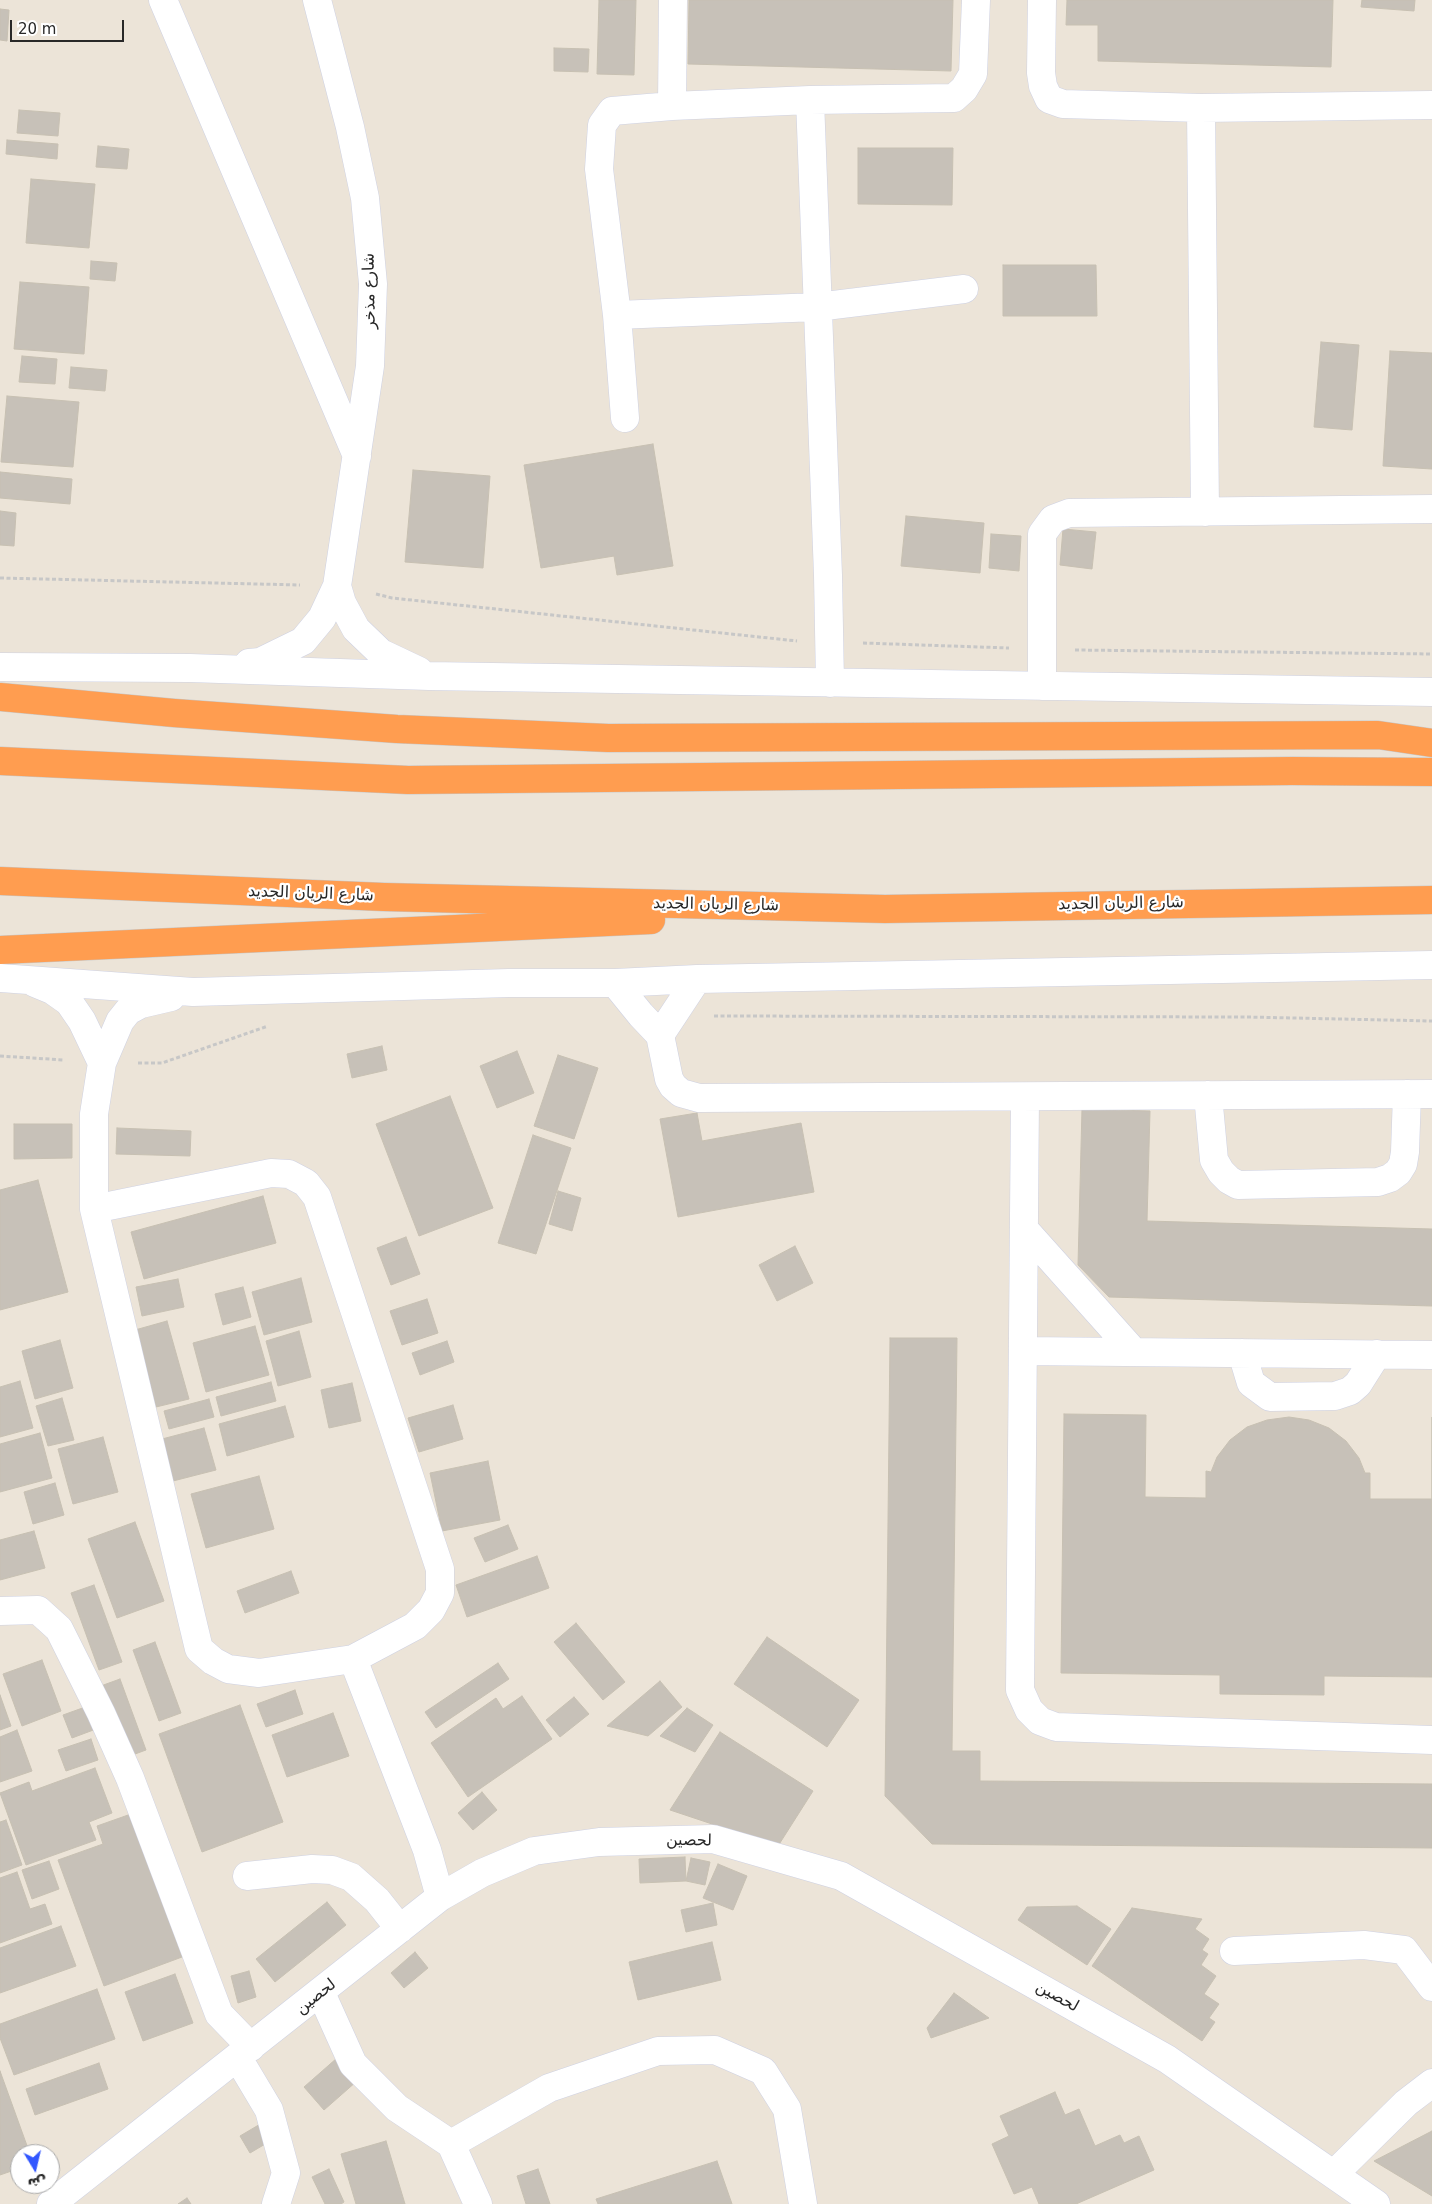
<!DOCTYPE html>
<meta charset="utf-8">
<style>
body{margin:0}
#map{position:relative;width:1432px;height:2204px;overflow:hidden;background:#ece4d8;font-family:"DejaVu Sans","Noto Naskh Arabic",sans-serif}
canvas{display:block}
.north{position:absolute;left:10px;top:2144px;width:50px;height:50px;box-sizing:border-box;background:#fff;border:1px solid #a9a9a9;border-radius:50%;rotate:171deg;font-size:14px;font-weight:700;line-height:20px;text-align:center;color:#282828}
.north::after{content:'';display:block;margin:auto;width:18px;height:22px;background:#3257ff;clip-path:polygon(50% 0,100% 100%,50% 72%,0 100%)}
.scale{position:absolute;left:10px;top:20px;width:114px;height:22px;box-sizing:border-box;border:2px solid #282828;border-top:0;padding-left:6px;font-size:15px;line-height:18px;white-space:nowrap;color:#282828;-webkit-text-stroke:4px #fff;paint-order:stroke}
</style>
<div id="map">
<canvas width="1432" height="2204"></canvas>
<div class="north">ش</div>
<div class="scale">20 m</div>
</div>
<script>
const c = document.querySelector('canvas').getContext('2d');
c.lineJoin = 'round';
function fill(path, color) { c.fillStyle = color; c.fill(path, 'evenodd'); }
const toPath = rows => new Path2D(rows.map(r => 'M' + r).join(''));
function trace(path, color, width, dash) { c.strokeStyle = color; c.lineWidth = width; c.lineCap = dash ? 'butt' : 'round'; c.setLineDash(dash || []); c.stroke(path); }
function label(font, color, halo, rows, align = 'center') {
  c.font = font + ' "DejaVu Sans","Noto Naskh Arabic",sans-serif'; c.lineWidth = 4.5; c.setLineDash([]); c.textBaseline = 'middle'; c.strokeStyle = halo; c.fillStyle = color; for (const [text, x, y, turn = 0] of rows) {
    c.save(); c.translate(x, y); c.rotate((+turn || 0) * Math.PI / 180); c.textAlign = isNaN(turn) ? turn : align; if (halo) c.strokeText(text, 0, 0); c.fillText(text, 0, 0); c.restore();
  }
}
const building = toPath([
 [599,0,636,0,634,75,597,74,599,0],
 [689,0,953,0,951,71,688,64,689,0],
 [1067,0,1333,0,1331,67,1098,61,1098,25,1066,25,1067,0],
 [1362,0,1415,0,1414,11,1361,7,1362,0],
 [0,9,9,10,7,41,0,40,0,9],
 [554,48,589,49,588,72,554,71,554,48],
 [19,110,60,113,58,136,17,133,19,110],
 [7,140,58,144,57,159,6,154,7,140],
 [98,146,129,149,127,169,96,167,98,146],
 [858,148,953,148,952,205,858,204,858,148],
 [31,179,95,184,89,248,26,243,31,179],
 [91,261,117,263,115,281,90,279,91,261],
 [1003,265,1096,265,1097,316,1003,316,1003,265],
 [20,282,89,287,84,354,14,349,20,282],
 [1321,342,1359,345,1352,430,1314,427,1321,342],
 [1390,351,1432,353,1432,469,1383,466,1390,351],
 [22,356,57,359,55,384,19,382,22,356],
 [71,367,107,370,105,391,69,388,71,367],
 [7,396,79,402,73,467,1,462,7,396],
 [653,444,673,566,617,575,614,556,541,568,524,465,653,444],
 [413,470,490,476,483,568,405,562,413,470],
 [0,472,72,479,70,504,0,498,0,472],
 [0,511,16,513,14,546,0,545,0,511],
 [906,516,984,523,980,573,901,566,906,516],
 [1063,529,1096,532,1092,569,1060,565,1063,529],
 [991,534,1021,536,1019,571,989,568,991,534],
 [382,1046,387,1070,352,1078,347,1054,382,1046],
 [517,1051,534,1093,497,1108,480,1066,517,1051],
 [558,1055,598,1068,574,1139,534,1126,558,1055],
 [450,1096,493,1208,419,1236,376,1124,450,1096],
 [1082,1109,1150,1111,1147,1221,1432,1229,1432,1306,1109,1297,1078,1265,1082,1109],
 [697,1113,702,1141,801,1123,814,1192,678,1217,660,1119,697,1113],
 [14,1124,72,1124,72,1158,14,1159,14,1124],
 [117,1128,191,1131,190,1156,116,1154,117,1128],
 [533,1135,571,1148,536,1254,498,1243,533,1135],
 [38,1180,68,1292,0,1310,0,1190,38,1180],
 [558,1191,581,1198,572,1231,549,1224,558,1191],
 [263,1196,276,1243,144,1279,131,1232,263,1196],
 [406,1237,420,1274,391,1285,377,1248,406,1237],
 [795,1246,813,1283,777,1301,759,1265,795,1246],
 [301,1278,312,1322,264,1335,252,1292,301,1278],
 [178,1279,184,1307,142,1316,136,1287,178,1279],
 [243,1287,251,1317,223,1325,215,1294,243,1287],
 [427,1299,438,1333,402,1345,390,1311,427,1299],
 [167,1321,189,1399,156,1407,135,1330,167,1321],
 [255,1326,269,1375,206,1392,193,1343,255,1326],
 [299,1331,311,1377,278,1386,266,1341,299,1331],
 [890,1338,957,1338,952,1751,980,1751,980,1781,1432,1784,1432,1848,932,1844,885,1796,890,1338],
 [60,1340,73,1388,35,1399,22,1351,60,1340],
 [447,1341,454,1362,420,1375,412,1353,447,1341],
 [20,1381,33,1428,0,1437,0,1387,20,1381],
 [271,1382,276,1401,221,1416,216,1397,271,1382],
 [352,1383,361,1421,329,1428,321,1390,352,1383],
 [62,1398,74,1440,48,1446,36,1406,62,1398],
 [209,1399,214,1417,169,1429,164,1411,209,1399],
 [453,1405,463,1439,419,1452,408,1418,453,1405],
 [285,1406,294,1437,227,1456,219,1424,285,1406],
 [1064,1414,1146,1415,1145,1497,1206,1498,1206,1471,1211,1472,1217,1457,1230,1440,1247,1427,1267,1420,1289,1417,1309,1420,1329,1428,1346,1441,1359,1458,1365,1473,1370,1473,1370,1499,1432,1499,1432,1417,1432,1677,1324,1676,1324,1695,1220,1694,1220,1675,1061,1673,1064,1414],
 [204,1428,216,1470,173,1481,162,1439,204,1428],
 [40,1433,52,1478,0,1492,0,1444,40,1433],
 [103,1437,118,1492,73,1504,58,1449,103,1437],
 [488,1461,500,1520,442,1531,430,1473,488,1461],
 [259,1476,274,1529,206,1548,191,1494,259,1476],
 [55,1483,64,1515,33,1524,24,1492,55,1483],
 [135,1522,164,1601,117,1618,88,1539,135,1522],
 [508,1525,518,1549,485,1562,474,1538,508,1525],
 [34,1531,45,1568,0,1580,0,1540,34,1531],
 [537,1556,549,1588,467,1617,456,1585,537,1556],
 [291,1571,299,1593,245,1613,237,1591,291,1571],
 [94,1585,122,1662,99,1670,71,1593,94,1585],
 [576,1623,625,1682,603,1700,554,1642,576,1623],
 [767,1637,859,1700,827,1747,734,1684,767,1637],
 [155,1642,181,1713,159,1721,133,1650,155,1642],
 [42,1660,61,1711,22,1726,3,1674,42,1660],
 [498,1663,509,1679,436,1728,425,1712,498,1663],
 [120,1679,146,1750,124,1758,98,1687,120,1679],
 [660,1681,682,1707,648,1736,607,1726,660,1681],
 [295,1690,303,1714,266,1727,257,1704,295,1690],
 [0,1695,11,1726,0,1730,0,1695],
 [522,1696,552,1739,468,1797,431,1743,496,1698,503,1709,522,1696],
 [574,1697,589,1714,560,1737,546,1720,574,1697],
 [240,1705,283,1822,202,1852,159,1734,240,1705],
 [88,1706,96,1729,72,1738,63,1715,88,1706],
 [687,1708,713,1725,695,1752,660,1736,687,1708],
 [333,1713,349,1756,287,1777,272,1735,333,1713],
 [17,1730,32,1771,0,1782,0,1737,17,1730],
 [720,1732,813,1791,778,1846,670,1810,720,1732],
 [91,1739,98,1760,66,1771,58,1750,91,1739],
 [95,1768,112,1813,89,1822,96,1840,26,1865,0,1793,29,1782,32,1791,95,1768],
 [482,1792,497,1810,473,1830,458,1813,482,1792],
 [131,1814,182,1957,104,1986,58,1860,103,1844,97,1826,131,1814],
 [6,1820,22,1865,0,1873,0,1822,6,1820],
 [685,1857,686,1881,640,1883,639,1859,685,1857],
 [691,1858,710,1862,705,1885,686,1881,691,1858],
 [49,1861,59,1889,32,1899,22,1870,49,1861],
 [718,1864,747,1876,733,1910,703,1898,718,1864],
 [17,1872,30,1909,45,1904,52,1924,0,1943,0,1878,17,1872],
 [327,1902,346,1925,275,1982,256,1959,327,1902],
 [713,1903,717,1925,686,1932,681,1910,713,1903],
 [1077,1906,1111,1929,1087,1965,1018,1920,1027,1907,1077,1906],
 [1132,1908,1202,1919,1195,1929,1209,1939,1202,1950,1208,1954,1201,1965,1216,1976,1204,1994,1219,2004,1209,2018,1215,2022,1202,2041,1092,1966,1132,1908],
 [61,1926,76,1966,0,1993,0,1948,61,1926],
 [712,1942,721,1980,638,2000,629,1962,712,1942],
 [415,1952,428,1968,404,1988,391,1973,415,1952],
 [249,1971,256,1997,238,2003,231,1976,249,1971],
 [175,1974,193,2023,143,2041,125,1992,175,1974],
 [97,1989,115,2039,14,2075,0,2038,0,2024,97,1989],
 [954,1993,989,2018,931,2038,927,2028,954,1993],
 [337,2058,357,2081,324,2110,304,2087,337,2058],
 [99,2063,108,2089,35,2115,26,2089,99,2063],
 [0,2071,30,2154,20,2154,20,2168,0,2175,0,2071],
 [1055,2092,1065,2115,1079,2109,1095,2146,1120,2135,1124,2143,1139,2136,1154,2170,1076,2204,1039,2204,1032,2187,1014,2194,992,2144,1009,2136,1000,2116,1055,2092],
 [262,2123,272,2140,250,2153,240,2136,262,2123],
 [1432,2131,1432,2196,1374,2161,1432,2131],
 [386,2141,405,2204,356,2204,341,2154,386,2141],
 [717,2161,732,2204,598,2204,596,2199,717,2161],
 [329,2169,344,2202,341,2204,325,2204,312,2177,329,2169],
 [538,2169,550,2204,526,2204,517,2176,538,2169],
 [187,2198,191,2204,178,2204,187,2198]
]);
const path = toPath([
 [0,578,300,585],
 [376,594,392,598,797,641],
 [863,643,1009,648],
 [1075,650,1432,654],
 [714,1016,1247,1017,1432,1021],
 [0,1056,64,1060],
 [138,1063,162,1063,268,1026]
]);
const minor = toPath([
 [163,0,357,456],
 [1042,0,1041,73,1043,86,1049,99,1063,104,1201,108,1205,512],
 [672,106,673,0],
 [1201,108,1432,105],
 [617,315,817,307,964,289],
 [625,418,617,315,599,169,602,125,612,111,672,106,810,100],
 [337,586,342,603,356,629,381,653,419,671],
 [249,663,260,662,303,641,322,618,337,586,370,366,373,284,365,198,350,127,317,0],
 [0,667,190,668,429,676,1432,692],
 [830,683,828,575,810,100,954,98,964,89,973,74,976,0],
 [1042,686,1042,534,1053,519,1069,513,1432,509],
 [0,978,193,992,509,983,615,983,697,979,1432,965],
 [35,983,52,990,69,1002,82,1021,102,1063],
 [615,983,641,1015,660,1035,669,1079,673,1086,681,1093,699,1098,1432,1094],
 [660,1035,697,979],
 [1208,1095,1214,1160,1221,1172,1229,1180,1238,1185,1378,1182,1390,1178,1398,1172,1403,1164,1405,1152,1407,1094],
 [1025,1097,1020,1690,1029,1710,1040,1721,1056,1727,1432,1740],
 [271,1173,289,1174,306,1183,317,1197,440,1569,440,1593,431,1610,415,1626,353,1659,259,1673,228,1669,213,1661,199,1649,94,1209,271,1173],
 [94,1209,94,1114,102,1063,120,1021,128,1011,141,1004,171,997],
 [1025,1230,1134,1352],
 [1023,1351,1432,1355],
 [1242,1353,1251,1383,1270,1397,1335,1396,1350,1391,1358,1384,1377,1354],
 [0,1611,38,1610,59,1629,101,1713,130,1778,219,2014,251,2047],
 [353,1659,427,1850,440,1897],
 [247,1876,312,1869,332,1870,351,1877,377,1900,400,1929],
 [1234,1951,1364,1945,1404,1950,1432,1987],
 [321,1993,353,2064,397,2108,451,2144,478,2204],
 [238,2058,269,2110,286,2173,276,2204],
 [451,2144,549,2088,658,2051,715,2050,763,2071,787,2109,803,2204],
 [1334,2174,1406,2103,1432,2083],
 [51,2204,440,1897,482,1873,534,1851,599,1842,713,1839,841,1876,1167,2059,1376,2204]
]);
const highway = toPath([
 [0,697,174,713,397,729,608,738,1378,735,1432,743],
 [0,761,408,780,1292,771,1432,772],
 [0,881,384,897,885,909,1432,900],
 [0,950,651,920]
]);
const streetNames = [
 ["شارع مذخر",370,291,-91],
 ["شارع الريان الجديد",311,894,2],
 ["شارع الريان الجديد",1121,904,-1],
 ["شارع الريان الجديد",716,905,1],
 ["لحصين",689,1841,1],
 ["لحصين",316,1997,-38],
 ["لحصين",1057,1997,29]
];
fill(building, '#c7c1b8');
trace(building, '#c7c0b2', 1);
trace(minor, '#ced1e2', 29);
trace(highway, '#c7c7c7', 29);
trace(path, '#c7c7c7', 3, [4, 2.5]);
trace(minor, '#fff', 28);
trace(highway, '#ff9d50', 28);
label('16px', '#282828', '#fff', streetNames);
</script>
